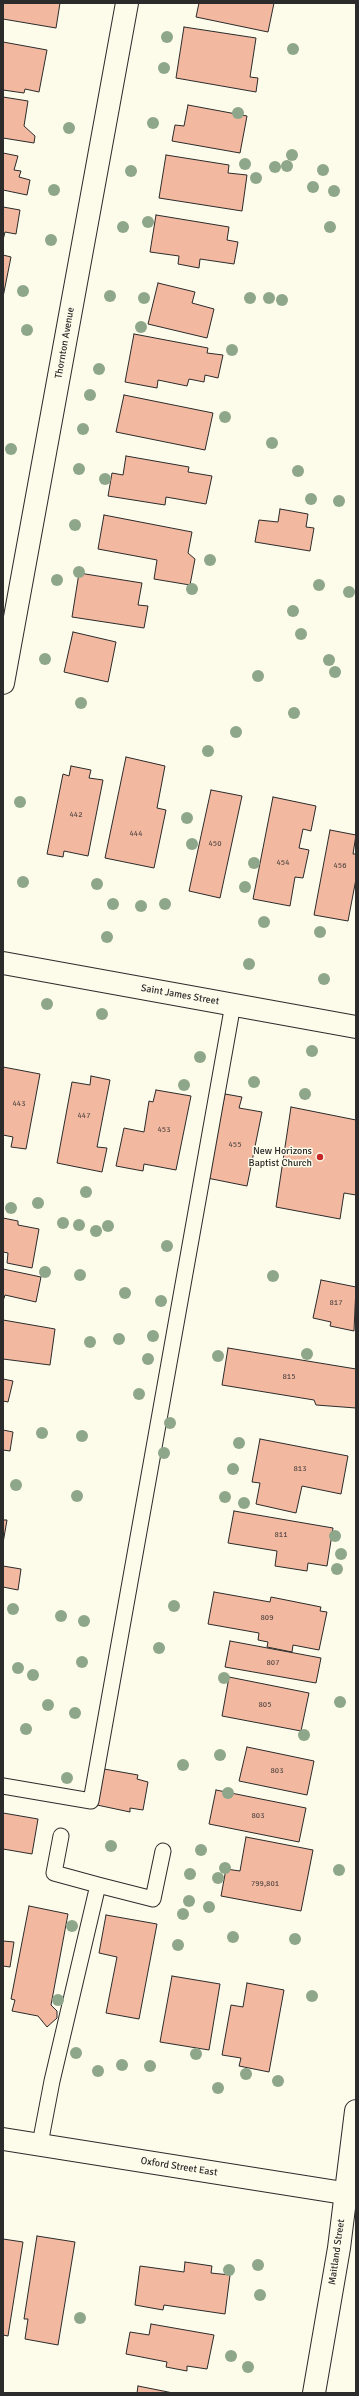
<!DOCTYPE html>
<style>
body{margin:0}
#map{position:relative;width:359px;height:2396px;overflow:hidden;background:#fdfbea;font-family:Signika,sans-serif}
canvas{display:block}
.frame{position:absolute;inset:0;border:4px solid #2b2b2b;pointer-events:none}
</style>
<div id="map">
<canvas width="359" height="2396"></canvas>
<div class="frame"></div>
</div>
<script>
const c = document.querySelector('canvas').getContext('2d');
c.lineJoin = 'round';
function fill(path, color) { c.fillStyle = color; c.fill(path, 'evenodd'); }
const toPath = rows => new Path2D(rows.map(r => 'M' + r).join(''));
function trace(path, color, width, dash) { c.strokeStyle = color; c.lineWidth = width; c.lineCap = dash ? 'butt' : 'round'; c.setLineDash(dash || []); c.stroke(path); }
function label(font, color, halo, rows, align = 'center') {
  c.font = font + ' Signika,sans-serif'; c.lineWidth = 3; c.setLineDash([]); c.textBaseline = 'middle'; c.strokeStyle = halo; c.fillStyle = color; for (const [text, x, y, turn = 0] of rows) {
    c.save(); c.translate(x, y); c.rotate((+turn || 0) * Math.PI / 180); c.textAlign = isNaN(turn) ? turn : align; if (halo) c.strokeText(text, 0, 0); c.fillText(text, 0, 0); c.restore();
  }
}
const building = toPath([
 [3,3,60,3,56,28,3,19,3,3],
 [199,3,274,3,268,32,196,17,199,3],
 [184,27,256,38,250,77,258,78,256,92,176,78,184,27],
 [3,42,47,50,39,92,25,89,24,93,3,90,3,42],
 [3,97,28,101,24,126,35,136,34,143,3,138,3,97],
 [188,105,247,116,240,153,172,141,175,125,184,126,188,105],
 [3,153,18,156,14,170,21,171,19,177,30,180,27,195,3,190,3,153],
 [166,155,229,165,228,173,247,175,242,211,159,198,166,155],
 [3,207,20,210,16,234,5,232,3,240,3,207],
 [156,215,229,227,227,240,238,242,234,264,200,259,199,268,178,264,179,256,150,252,156,215],
 [3,255,11,257,3,297,3,255],
 [158,283,195,292,192,303,214,309,207,338,148,324,158,283],
 [134,334,208,348,207,353,223,355,218,378,205,375,204,382,189,379,187,386,158,380,157,388,125,382,134,334],
 [124,395,213,413,205,450,116,432,124,395],
 [126,456,189,467,188,472,212,476,206,504,166,497,165,505,108,496,112,473,123,475,126,456],
 [280,509,308,514,306,527,314,528,310,551,255,542,259,520,278,522,280,509],
 [104,515,192,532,188,553,195,559,190,585,154,579,157,560,98,549,104,515],
 [79,573,142,583,138,605,148,606,144,628,72,617,79,573],
 [73,632,116,642,108,682,64,672,73,632],
 [126,757,165,766,157,808,166,810,154,868,105,858,126,757],
 [71,766,91,770,89,778,103,780,88,856,64,851,63,857,47,854,63,774,69,776,71,766],
 [211,790,242,796,220,898,189,891,211,790],
 [273,797,316,806,311,831,303,829,299,848,309,850,303,878,295,877,290,906,253,899,273,797],
 [330,830,356,835,353,854,356,854,356,879,348,921,314,915,330,830],
 [3,1067,40,1074,26,1149,11,1147,13,1137,3,1135,3,1067],
 [91,1076,110,1080,97,1147,107,1148,102,1172,57,1163,72,1082,90,1085,91,1076],
 [156,1090,191,1096,176,1170,144,1164,143,1171,116,1166,124,1128,144,1132,149,1101,153,1102,156,1090],
 [225,1094,242,1097,239,1108,262,1112,247,1186,207,1178,225,1094],
 [291,1107,356,1120,356,1195,344,1193,340,1219,276,1207,291,1107],
 [3,1218,18,1221,18,1225,39,1229,32,1268,7,1263,8,1253,3,1252,3,1218],
 [3,1269,41,1277,36,1302,5,1295,3,1301,3,1269],
 [321,1280,356,1287,354,1331,330,1326,331,1322,313,1318,321,1280],
 [3,1320,55,1329,50,1365,3,1359,3,1320],
 [228,1348,356,1369,356,1408,316,1405,314,1400,222,1385,228,1348],
 [3,1379,13,1381,8,1402,3,1401,3,1379],
 [3,1430,13,1432,10,1451,3,1450,3,1430],
 [260,1439,348,1456,341,1494,302,1486,296,1513,256,1504,260,1483,252,1482,260,1439],
 [234,1511,333,1528,327,1566,308,1563,307,1571,275,1566,277,1551,228,1543,234,1511],
 [3,1520,7,1520,3,1543,3,1520],
 [3,1566,21,1569,18,1590,3,1587,3,1566],
 [214,1592,270,1602,271,1597,321,1607,320,1611,327,1612,319,1650,293,1645,292,1652,267,1647,268,1642,258,1640,259,1633,208,1624,214,1592],
 [230,1641,321,1658,316,1683,225,1667,230,1641],
 [229,1677,309,1693,301,1731,222,1716,229,1677],
 [247,1747,314,1761,307,1795,239,1781,247,1747],
 [104,1769,138,1775,137,1779,148,1782,143,1810,130,1808,130,1812,97,1805,104,1769],
 [216,1790,306,1808,299,1842,209,1824,216,1790],
 [3,1813,38,1819,32,1854,3,1849,3,1813],
 [246,1837,313,1850,301,1911,221,1896,226,1869,240,1871,246,1837],
 [29,1906,68,1914,51,2005,57,2011,57,2018,47,2027,38,2016,12,2011,15,2000,11,1999,29,1906],
 [106,1915,157,1924,139,2019,106,2013,117,1957,99,1953,106,1915],
 [3,1941,14,1942,10,1967,3,1966,3,1941],
 [172,1976,220,1984,209,2050,160,2042,172,1976],
 [247,1983,284,1990,269,2072,239,2066,241,2058,222,2055,231,2005,243,2007,247,1983],
 [37,2236,75,2242,58,2345,25,2339,28,2319,24,2319,37,2236],
 [3,2239,23,2242,8,2336,3,2335,3,2239],
 [185,2262,212,2266,211,2273,230,2275,225,2314,164,2305,163,2310,135,2305,140,2266,184,2272,185,2262],
 [151,2324,214,2335,207,2369,187,2366,187,2371,166,2367,167,2362,126,2354,130,2332,149,2335,151,2324],
 [138,2386,173,2393,137,2393,138,2386]
]);
const lane = toPath([
 [3,1786,91,1801,233,1004],
 [61,1836,54,1873,98,1885],
 [40,2144,52,2081,98,1885,153,1899,163,1851]
]);
const street = toPath([
 [3,683,127,3],
 [3,963,356,1027],
 [314,2393,339,2248,356,2111]
]);
const secondary = toPath([
 [3,2139,356,2195]
]);
const trees = [
 [167,37],
 [293,49],
 [164,68],
 [238,113],
 [153,123],
 [69,128],
 [292,155],
 [245,164],
 [287,166],
 [275,167],
 [323,170],
 [131,171],
 [256,178],
 [313,187],
 [54,190],
 [334,191],
 [148,222],
 [123,227],
 [330,227],
 [51,240],
 [23,291],
 [110,296],
 [144,298],
 [250,298],
 [269,298],
 [282,300],
 [141,327],
 [27,330],
 [232,350],
 [99,369],
 [90,395],
 [225,417],
 [83,429],
 [272,443],
 [11,449],
 [79,469],
 [298,471],
 [105,479],
 [311,499],
 [339,501],
 [75,525],
 [210,560],
 [79,572],
 [57,580],
 [319,585],
 [192,589],
 [349,592],
 [293,611],
 [301,634],
 [45,659],
 [329,660],
 [335,672],
 [258,676],
 [81,703],
 [294,713],
 [236,732],
 [208,751],
 [20,802],
 [187,818],
 [192,844],
 [254,863],
 [23,882],
 [97,884],
 [245,887],
 [113,904],
 [165,904],
 [141,906],
 [264,922],
 [320,932],
 [107,937],
 [249,964],
 [324,979],
 [47,1004],
 [102,1014],
 [312,1051],
 [200,1057],
 [254,1082],
 [184,1085],
 [305,1094],
 [86,1192],
 [38,1203],
 [11,1208],
 [63,1223],
 [79,1225],
 [108,1226],
 [96,1231],
 [167,1246],
 [45,1272],
 [80,1275],
 [273,1276],
 [125,1293],
 [161,1301],
 [153,1336],
 [119,1339],
 [90,1342],
 [307,1354],
 [218,1356],
 [148,1359],
 [139,1394],
 [170,1423],
 [42,1433],
 [82,1436],
 [239,1443],
 [164,1453],
 [233,1469],
 [16,1485],
 [77,1496],
 [225,1497],
 [244,1503],
 [335,1536],
 [341,1554],
 [337,1569],
 [174,1606],
 [13,1609],
 [61,1616],
 [84,1621],
 [159,1648],
 [82,1662],
 [18,1668],
 [33,1675],
 [224,1678],
 [340,1702],
 [48,1705],
 [75,1713],
 [26,1729],
 [304,1735],
 [220,1755],
 [183,1765],
 [67,1778],
 [228,1793],
 [111,1846],
 [201,1850],
 [225,1868],
 [339,1870],
 [190,1874],
 [218,1878],
 [189,1901],
 [209,1907],
 [183,1914],
 [72,1926],
 [233,1937],
 [295,1939],
 [178,1945],
 [312,1996],
 [58,2000],
 [76,2053],
 [196,2054],
 [122,2065],
 [150,2066],
 [98,2071],
 [246,2074],
 [278,2081],
 [218,2088],
 [258,2265],
 [229,2270],
 [260,2295],
 [80,2318],
 [231,2356],
 [248,2367]
];
const markers = [
 [320,1157,4,"#c62828"]
];
const numberNames = [
 ["442",76,815],
 ["444",136,834],
 ["450",215,844],
 ["454",283,863],
 ["456",340,866],
 ["443",19,1104],
 ["447",84,1116],
 ["453",164,1130],
 ["455",235,1145],
 ["817",336,1303],
 ["815",289,1377],
 ["813",300,1469],
 ["811",281,1535],
 ["809",267,1618],
 ["807",273,1663],
 ["805",265,1705],
 ["803",277,1771],
 ["803",258,1816],
 ["799,801",265,1884]
];
const streetNames = [
 ["Thornton Avenue",65,343,-80],
 ["Saint James Street",180,995,10],
 ["Oxford Street East",179,2167,9],
 ["Maitland Street",337,2252,-82]
];
const poiNames = [
 ["New Horizons",312,1151],
 ["Baptist Church",312,1163]
];
fill(building, '#f2b8a0');
trace(building, '#2b2b2b', 1);
trace(lane, '#2b2b2b', 17);
trace(street, '#2b2b2b', 24);
trace(secondary, '#2b2b2b', 24);
trace(lane, '#fdfbea', 15);
trace(street, '#fdfbea', 22);
trace(secondary, '#fdfbea', 22);
c.fillStyle = '#8ea78a';
for (const [x, y] of trees) { c.beginPath(); c.arc(x, y, 6, 0, 2 * Math.PI); c.fill(); }
for (const [x, y, r, color] of markers) { const dot = new Path2D(); dot.arc(x, y, r, 0, 2 * Math.PI); c.fillStyle = color; c.fill(dot); trace(dot, '#fdfbea', 1.5); }
label('8px', '#5d4e48', null, numberNames);
label('10px', '#2b2b2b', '#fdfbea', streetNames);
label('10px', '#2b2b2b', '#fdfbea', poiNames, 'right');
</script>
